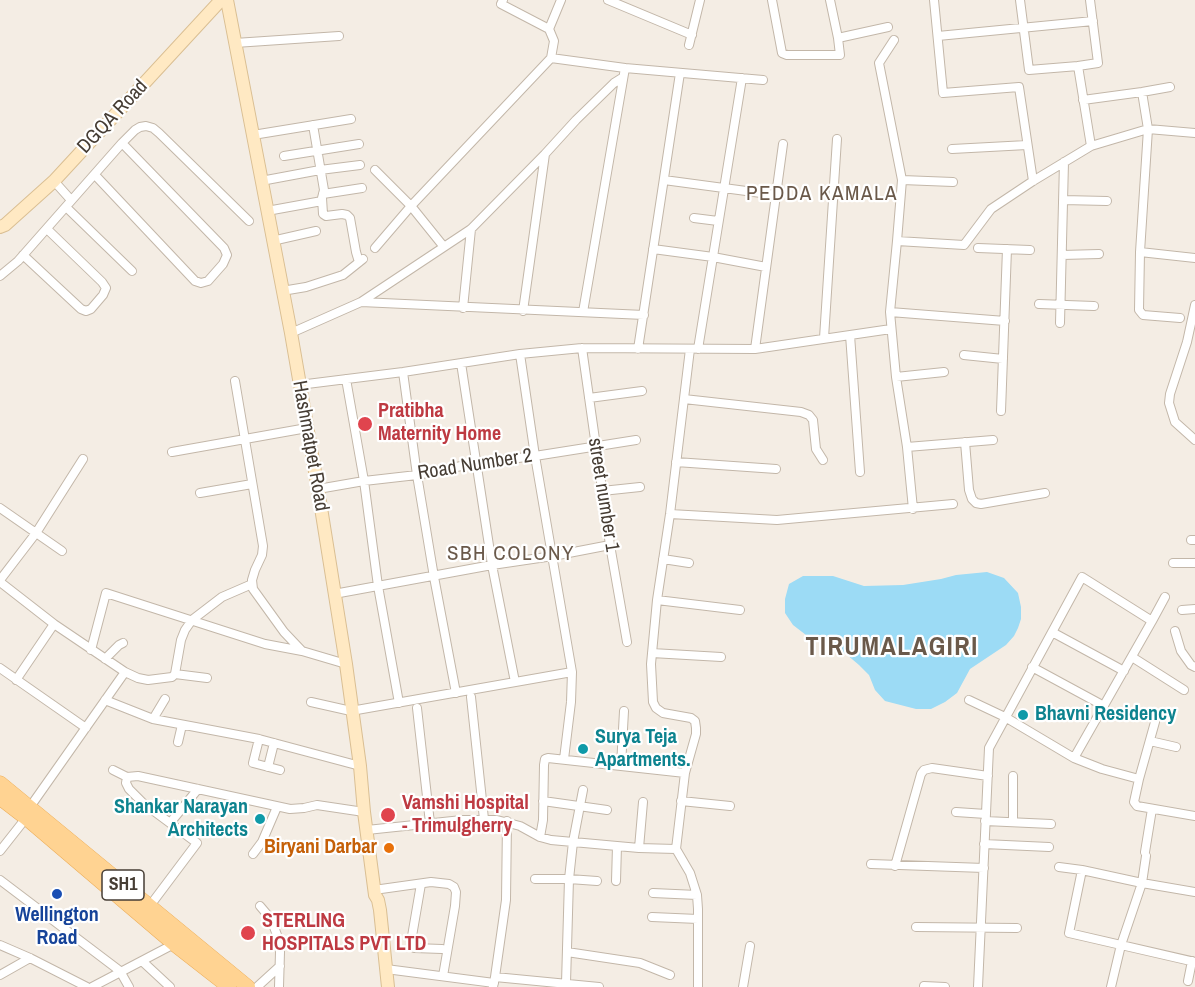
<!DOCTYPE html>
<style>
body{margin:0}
canvas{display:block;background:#f4ede4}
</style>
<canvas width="1195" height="987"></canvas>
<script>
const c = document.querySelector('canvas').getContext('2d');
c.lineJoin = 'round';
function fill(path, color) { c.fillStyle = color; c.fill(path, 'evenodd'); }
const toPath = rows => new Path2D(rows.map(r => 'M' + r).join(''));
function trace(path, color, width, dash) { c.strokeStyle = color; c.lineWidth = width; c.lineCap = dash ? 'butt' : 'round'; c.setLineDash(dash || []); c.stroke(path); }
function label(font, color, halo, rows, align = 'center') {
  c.font = font + ' "Archivo Narrow",sans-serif'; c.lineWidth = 4.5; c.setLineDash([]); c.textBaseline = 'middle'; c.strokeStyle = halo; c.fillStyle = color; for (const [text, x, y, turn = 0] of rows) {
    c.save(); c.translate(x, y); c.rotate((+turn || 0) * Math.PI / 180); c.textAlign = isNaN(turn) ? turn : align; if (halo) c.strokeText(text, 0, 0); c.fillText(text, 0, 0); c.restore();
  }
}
const water = toPath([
 [987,572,1004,578,1018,593,1021,607,1021,619,1018,628,1014,636,1006,645,970,669,957,693,945,702,931,709,916,709,885,701,875,690,869,675,859,665,846,654,832,649,806,635,793,625,785,613,785,599,789,584,803,576,833,576,864,586,903,585,941,579,956,575]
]);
const minor = toPath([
 [503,0,501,4,549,29,554,41,551,58],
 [608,0,692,35],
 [772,0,782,53,787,55,840,55,838,38,830,0],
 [934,0,943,93,1019,87,1033,181],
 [1020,0,1029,70,1078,66],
 [549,29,561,0],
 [938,36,1093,21],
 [838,38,888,27],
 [894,40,879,63,902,180,897,241,890,312,896,377,907,447,913,509],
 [235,43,339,36],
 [689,45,700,0],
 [1142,92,1148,129,1140,252,1139,310,1143,315,1180,318],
 [1083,100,1142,92,1170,87],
 [313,125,324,190,322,198,323,214,326,216,342,214,347,215,350,218,356,252,359,262],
 [253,135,351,119],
 [1091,146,1148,129,1195,133],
 [952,149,1027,145],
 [545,154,576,120,614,83,622,78],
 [284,156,359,144],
 [375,170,411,206,444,247],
 [95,175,195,281,201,283,208,281,223,264,227,255,224,248,122,143],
 [664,180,776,195],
 [902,180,953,182],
 [54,181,71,200],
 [261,181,320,170,360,165],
 [323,194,362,188],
 [1063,200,1107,201],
 [66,207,132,271],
 [267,211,322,201],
 [694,218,718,221],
 [272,241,316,231],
 [897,241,964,245,991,209,1033,181,1091,146,1078,66,1098,63,1090,0],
 [375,248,411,206,551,58,625,68,763,80],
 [978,248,1030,250],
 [653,249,713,257,766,267],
 [1140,252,1195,258],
 [23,255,81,309,86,311,91,309,103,295,106,288,102,282,47,229],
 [1062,255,1099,254],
 [0,276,18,261,122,143,135,130,140,127,146,126,153,128,159,133,249,221],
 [282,291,306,287,343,275,363,259],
 [361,302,471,229,545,154,523,311],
 [1039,304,1094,306],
 [1195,305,1187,342,1170,394,1169,403,1175,422,1195,440],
 [463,308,471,229],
 [583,312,625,68],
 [890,312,1005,321],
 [1060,323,1064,162],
 [291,333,361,302,644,315],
 [850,335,860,472],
 [824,338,837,139],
 [582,348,610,545,627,642],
 [638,349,680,73],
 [698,349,742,78],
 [755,349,783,144],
 [520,354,535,456,572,672,571,702,564,759],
 [964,355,1003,359],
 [461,363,492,565,515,682],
 [403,372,417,475,434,577,456,693],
 [896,377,944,372],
 [346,379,364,481,378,586,399,703],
 [235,381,263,546,262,555,255,570,252,580,253,589,284,632,302,651,346,664],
 [299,385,403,372,520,354,582,348,755,349,891,329],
 [589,398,642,391],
 [684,399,801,412,809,415,813,420,816,449,823,460],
 [1001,411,1007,249],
 [965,442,969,490,972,499,976,503,981,504,1045,493],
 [907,447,993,440],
 [172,452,307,428],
 [676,462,776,469],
 [318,489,364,481,417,475,476,463,535,456,636,440],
 [602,491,640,487],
 [200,493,252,484],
 [0,508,62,551],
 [670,514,777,520,953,504],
 [1191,540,1195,540],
 [663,559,689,563],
 [1173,563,1195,563],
 [0,580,36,533,83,459],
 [0,582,54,624,125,672,138,678,148,680,172,677,175,674,207,678],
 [334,594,492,565,553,556,610,545],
 [657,600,740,610],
 [1182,610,1195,609],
 [1175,631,1181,651,1191,665,1195,667],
 [1052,632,1124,671],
 [91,650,106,593,265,644,302,651],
 [652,653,721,657],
 [1132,657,1184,690],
 [105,659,119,645,123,643],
 [1032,667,1104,706],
 [0,668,86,728],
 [175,674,181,640,185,630,192,620,222,597,252,584],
 [16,680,54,624],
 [471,697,484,819],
 [105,700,153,719,259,739,360,766],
 [969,700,1005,717,1074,758,1102,769,1139,779,1134,802,1137,806,1195,816],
 [311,702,351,711,572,672],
 [417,708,430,823],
 [153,719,165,699],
 [259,739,253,763,280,770],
 [1150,741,1176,747],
 [178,742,182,725],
 [1074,758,1152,621],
 [621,766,624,711],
 [268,767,274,743],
 [113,770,127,777],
 [1139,779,1155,722],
 [543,801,607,810],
 [681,801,730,806],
 [30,807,125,672],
 [956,812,986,814],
 [985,821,1051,824],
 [1013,822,1013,776],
 [170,823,198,789],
 [367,830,462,820,497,820,520,826,540,837,551,840,639,848,676,849,690,873,697,895,698,909,698,987],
 [540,837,543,820,544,765,545,759,548,758,685,773],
 [984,844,1049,847],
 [639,848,643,802],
 [676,849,685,773,696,734,696,728,695,721,691,718,663,713,656,708,653,702,651,664,657,600,670,514,690,349],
 [0,851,26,818],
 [1145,852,1152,809],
 [253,854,262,842,277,807],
 [871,864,984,868],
 [895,866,921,774,924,770,932,768,988,776],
 [1059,867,1082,870,1142,883,1195,892],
 [1082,870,1069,933,1195,962],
 [535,879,569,879,597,881],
 [0,880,120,971,129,987],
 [616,881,617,846],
 [421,884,411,942,412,946,414,948,442,949],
 [374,890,431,882,449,884,454,887,456,892,455,906,443,976],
 [653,893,697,895],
 [260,906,271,919,277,935,280,952,279,987],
 [149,907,197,843,143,803,129,789,126,783,127,777,138,776,290,809,304,808,317,805,364,812],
 [652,917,698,919],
 [916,927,1017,928],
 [0,945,30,958,87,987],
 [567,952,640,963,670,975],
 [142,961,170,987],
 [386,969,494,983],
 [0,975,30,958],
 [495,977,506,900,507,821],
 [1188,981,1192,961],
 [566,983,569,879,573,842,583,790],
 [924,986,945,987],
 [92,987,174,944],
 [257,987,280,966],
 [493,987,495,977,599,987],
 [743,987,750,946],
 [978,987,989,748,1082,577,1152,621,1165,597],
 [1111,987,1121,945,1142,883,1146,856]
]);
const secondary = toPath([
 [227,0,291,333,318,489,346,664,360,766,364,812,375,895,378,900,380,910,388,987],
 [0,227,5,225,54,181,221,0]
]);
const primary = toPath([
 [0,783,248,987],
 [0,798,26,818,174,944,229,987]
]);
const markers = [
 [365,424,8,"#e0444e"],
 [1023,715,6,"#0f9aa8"],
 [583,749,6,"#0f9aa8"],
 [388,815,8,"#e0444e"],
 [260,819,6,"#0f9aa8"],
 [389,848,6,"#e8710a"],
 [57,894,6,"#1a4fb4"],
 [248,933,8,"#e0444e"]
];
const shields = [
 [123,885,42]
];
const shieldNames = [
 ["SH1",123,885]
];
const streetNames = [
 ["DGQA Road",113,117,-47],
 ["Hashmatpet Road",310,446,80],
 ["Road Number 2",475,465,-9],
 ["street number 1",603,495,81]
];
const healthNames = [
 ["Pratibha",378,412],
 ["Maternity Home",378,435],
 ["Vamshi Hospital",402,804],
 ["- Trimulgherry",402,827],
 ["STERLING",262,922],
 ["HOSPITALS PVT LTD",262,945]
];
const cultureNames = [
 ["Bhavni Residency",1035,715],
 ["Surya Teja",595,738],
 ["Apartments.",595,761],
 ["Shankar Narayan",248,808,"right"],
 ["Architects",248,831,"right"]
];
const foodNames = [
 ["Biryani Darbar",377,848]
];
const transitNames = [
 ["Wellington",57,916],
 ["Road",57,939]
];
const neighbourhoodNames = [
 ["PEDDA KAMALA",822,194],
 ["SBH COLONY",511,554]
];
const districtNames = [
 ["TIRUMALAGIRI",892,648]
];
fill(water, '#9cdbf5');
trace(minor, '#c3b7a9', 10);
trace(secondary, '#dabf93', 14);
trace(primary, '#ecae5a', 15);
trace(minor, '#fff', 8);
trace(secondary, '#ffe9c3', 12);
trace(primary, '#ffd392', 14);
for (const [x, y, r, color] of markers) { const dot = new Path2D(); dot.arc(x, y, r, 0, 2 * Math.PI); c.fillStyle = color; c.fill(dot); trace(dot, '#fff', 2); }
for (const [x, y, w] of shields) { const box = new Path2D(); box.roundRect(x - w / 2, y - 15, w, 30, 4.5); c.fillStyle = '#fff'; c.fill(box); trace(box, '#463d34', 1.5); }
label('bold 18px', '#463d34', null, shieldNames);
label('20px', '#463d34', '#fff', streetNames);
label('bold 20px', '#be3a42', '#fff', healthNames, 'left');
label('bold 20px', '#0d838f', '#fff', cultureNames, 'left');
label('bold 20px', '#c56008', '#fff', foodNames, 'right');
label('bold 20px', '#164399', '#fff', transitNames);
c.letterSpacing = '1.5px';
label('21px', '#6a594a', '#fff', neighbourhoodNames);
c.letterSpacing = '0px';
c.letterSpacing = '1.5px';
label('bold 26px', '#6a594a', '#fff', districtNames);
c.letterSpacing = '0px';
</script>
